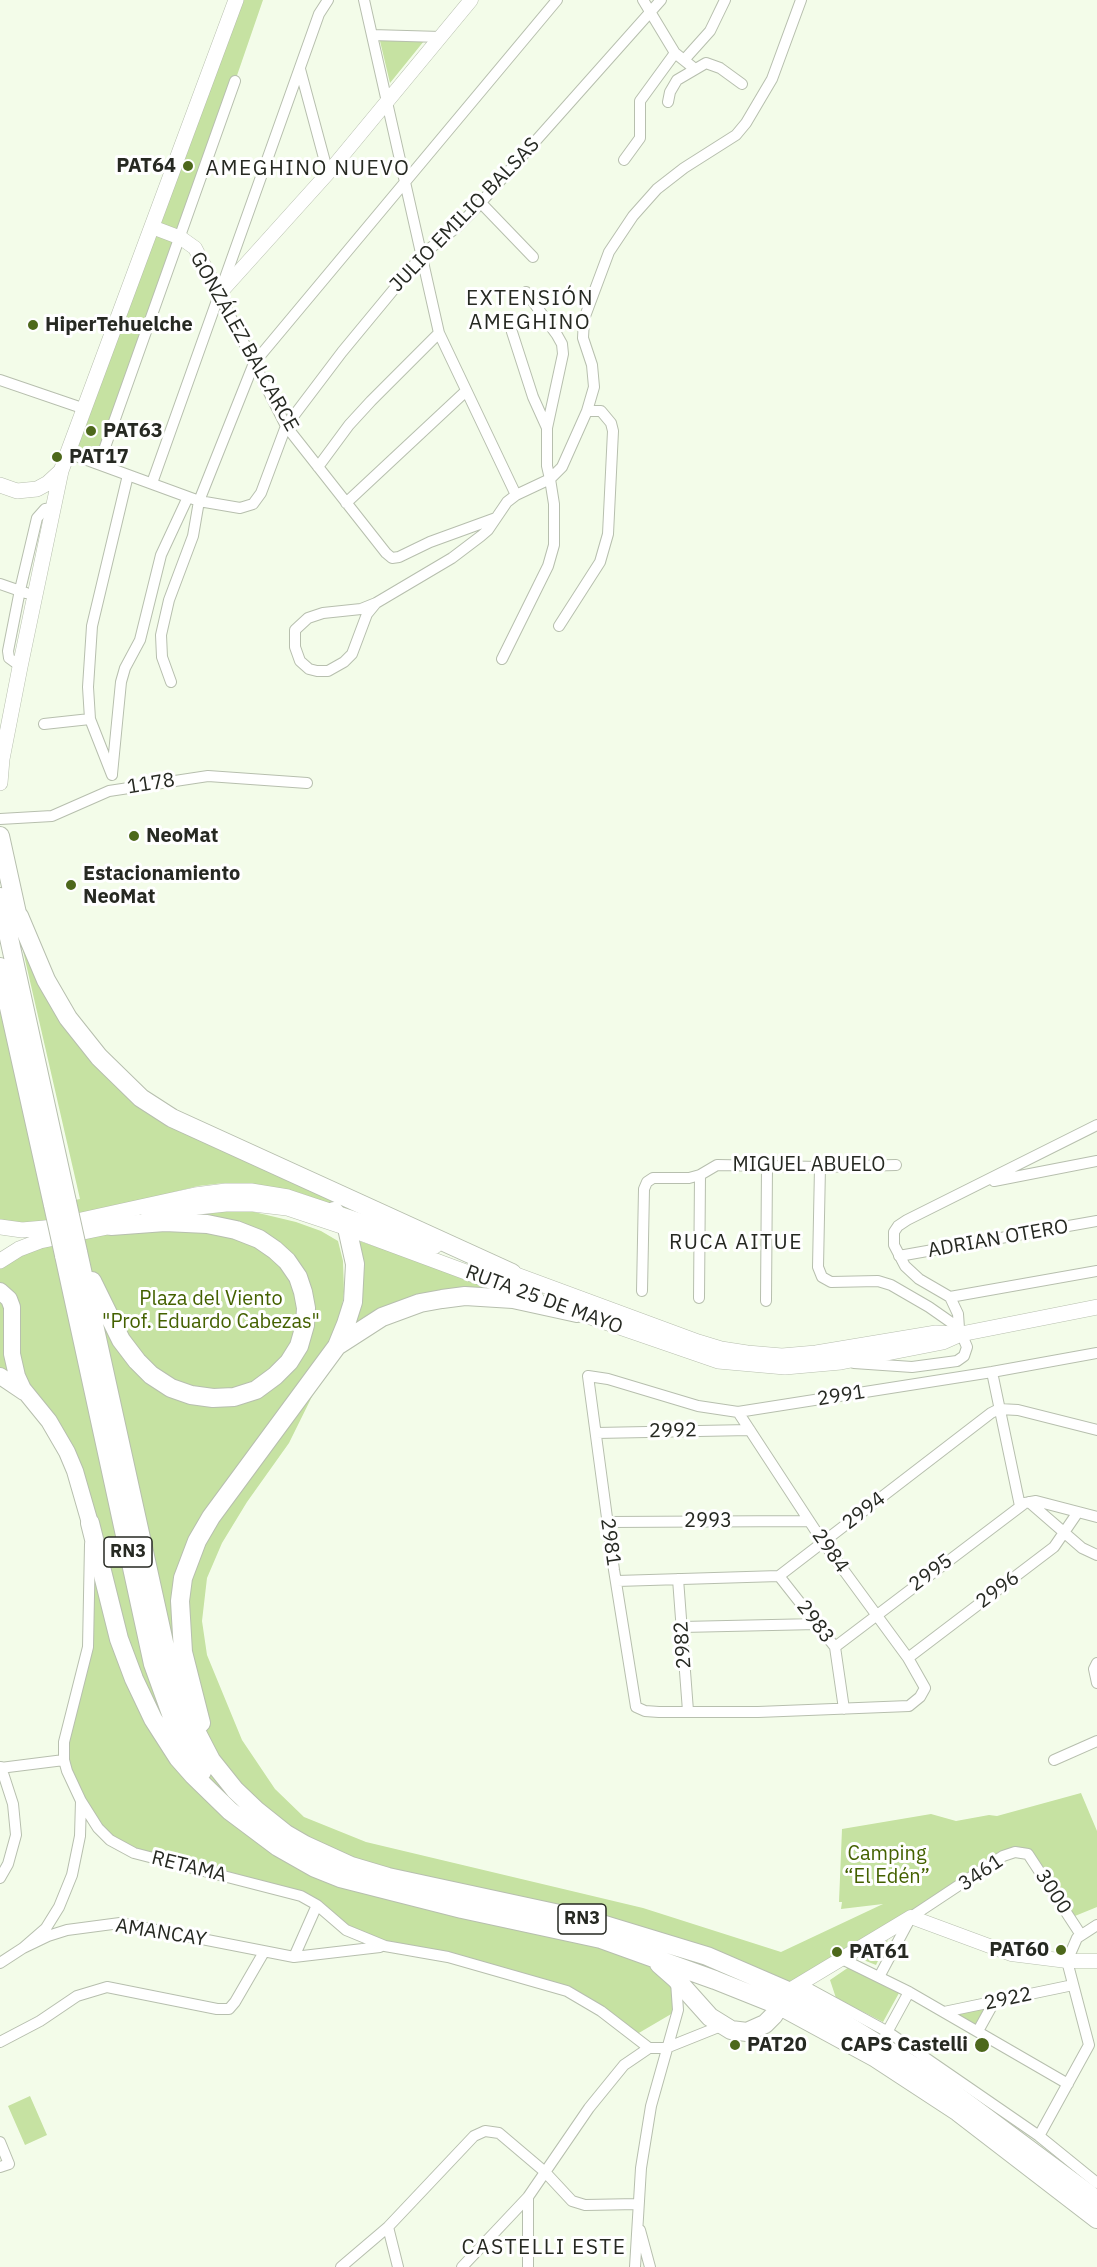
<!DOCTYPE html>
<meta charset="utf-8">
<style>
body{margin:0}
canvas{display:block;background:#f3fce9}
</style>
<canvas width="1097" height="2267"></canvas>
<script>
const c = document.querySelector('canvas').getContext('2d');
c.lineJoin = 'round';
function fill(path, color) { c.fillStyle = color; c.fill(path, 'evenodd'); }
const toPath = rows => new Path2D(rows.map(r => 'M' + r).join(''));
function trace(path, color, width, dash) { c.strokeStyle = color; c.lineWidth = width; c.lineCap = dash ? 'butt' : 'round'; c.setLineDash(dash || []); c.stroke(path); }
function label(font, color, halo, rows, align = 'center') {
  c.font = font + ' "IBM Plex Sans",sans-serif'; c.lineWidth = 6; c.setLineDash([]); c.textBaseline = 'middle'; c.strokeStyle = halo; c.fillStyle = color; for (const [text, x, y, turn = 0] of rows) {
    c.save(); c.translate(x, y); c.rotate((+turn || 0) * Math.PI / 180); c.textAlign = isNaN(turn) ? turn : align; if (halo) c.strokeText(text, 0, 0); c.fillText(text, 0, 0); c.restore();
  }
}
const green = toPath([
 [236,0,263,0,181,238,99,464,68,453],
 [380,41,424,41,390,83],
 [21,942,134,1096,435,1241,300,1193,251,1184,224,1183,198,1186,45,1224,13,1223,0,1219,0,1008,46,1206,80,1199],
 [250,1211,296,1222,321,1231,338,1241,343,1261,344,1292,337,1346,289,1443,247,1502,222,1543,207,1578,202,1621,207,1655,242,1740,275,1789,304,1817,366,1842,643,1908,781,1952,883,1904,841,1909,842,1902,839,1902,842,1829,931,1814,956,1821,989,1815,997,1816,1081,1793,1097,1831,1097,1907,1070,1918,1028,1854,1015,1852,789,1991,715,1980,676,1979,678,2010,632,2037,567,1991,364,1939,317,1905,134,1853,98,1828,64,1760,88,1647,86,1495,25,1387,8,1288,0,1283,0,1269,29,1251,193,1213],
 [356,1240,511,1292,487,1292,350,1331],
 [0,1296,6,1302,15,1382,0,1371],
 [888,1940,876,1965,861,1959],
 [849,1967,899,1993,883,2022,836,1998,830,1980],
 [987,2007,975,2027,953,2014],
 [30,2096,47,2135,25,2145,8,2106]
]);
const minor = toPath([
 [364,0,439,333,516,495],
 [643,0,675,53,695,69],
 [372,35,441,37],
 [684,60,710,31,725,0],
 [300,69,328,173],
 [668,102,670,92,677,80,706,63,720,68,742,84],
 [624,160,640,138,640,101,675,53],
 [481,203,533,257],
 [219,294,286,426,386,553,392,558,399,557,430,542,496,518],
 [512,332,533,397,547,428],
 [0,380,85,409],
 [587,411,594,387,592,365,583,338,584,319,609,252,633,216,657,189,684,168,736,135,746,123,772,79,801,0],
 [68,453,199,501,240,508,253,504,261,493,286,426,342,352,423,254,457,227,476,208,661,0],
 [99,464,235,81],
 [318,467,349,425,371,401,439,333],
 [152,483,319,14,328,0],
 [346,503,466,391],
 [0,584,26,593],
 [376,603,367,614,352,654,344,662,328,671,317,671,309,669,300,661,295,647,295,630,308,618,323,613,361,609,376,603,452,558,481,536,488,530,507,502,516,495,550,479,547,466,547,428,563,354,562,344,557,335,526,292],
 [502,659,548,566,554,545,554,504,550,479,562,467,587,411,601,411,611,423,613,431,608,534,600,562,559,626],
 [20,666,9,658,8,651,20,590,37,518,45,509,53,508],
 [171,682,162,657,161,635,169,600,193,536,199,501,254,363,557,0],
 [44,724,90,719],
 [112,774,121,682,125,668,140,640,161,555,188,497],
 [112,775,90,719,88,687,92,626,128,475],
 [0,819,52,816,109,791,208,776,307,783],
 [820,1167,818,1267,822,1277,831,1282,878,1281,891,1285,929,1307,959,1328],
 [994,1181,1097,1161],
 [899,1256,1097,1221],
 [642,1291,644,1189,647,1182,653,1178,689,1178,700,1175,717,1165,820,1167,896,1165],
 [950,1297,1097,1271],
 [699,1298,700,1175],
 [766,1301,767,1166],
 [854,1363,912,1367,957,1361,964,1356,967,1347,959,1328,958,1314,950,1297,919,1279,905,1266,894,1245,894,1232,898,1226,907,1220,1097,1125],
 [992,1372,1020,1506],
 [738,1412,823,1542,908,1658,925,1688,920,1697,909,1706,758,1712,659,1712,645,1711,636,1707,614,1570,588,1376,608,1379,698,1406,738,1412,992,1372,1097,1353],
 [596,1433,750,1430],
 [1029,1502,1082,1548,1097,1555],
 [608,1522,809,1521],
 [779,1576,835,1647,844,1709],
 [678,1579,688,1711],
 [617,1581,779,1576,991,1413,999,1409,1018,1410,1097,1430],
 [682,1627,817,1624],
 [835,1647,1025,1503,1036,1501,1097,1517],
 [908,1658,1054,1547,1078,1512],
 [1097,1663,1094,1669,1097,1683],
 [1054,1760,1097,1741],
 [0,1768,64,1760],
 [81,1801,98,1828,110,1840,134,1853,301,1896,317,1905,346,1930,385,1946,448,1957,567,1991,601,2011,649,2048],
 [0,1878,8,1864,16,1835,13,1804,1,1767],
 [23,1948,46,1928,59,1907,72,1875,80,1836,81,1801,67,1771,64,1760,64,1742,88,1647,90,1544],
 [294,1957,317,1905],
 [844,1960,909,1992,1068,2084],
 [0,1963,23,1948,48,1936,67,1930,120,1923,294,1957,380,1947],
 [879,1977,911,1917,1003,1856,1015,1852,1028,1854,1081,1935],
 [800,1984,888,2032,1039,2136,1097,2183],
 [944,2012,1073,1985],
 [978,2031,994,2002],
 [885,2036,909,1992],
 [0,2042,40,2021,77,1996,107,1987,217,2009,229,2009,235,2002,264,1952],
 [1039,2136,1089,2045,1067,1961,1077,1938,1097,1925],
 [0,2142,9,2164,0,2167],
 [528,2197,528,2267],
 [388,2227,398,2267],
 [640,2230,650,2267],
 [341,2267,388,2227,474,2136,485,2131,499,2133,545,2172,572,2201,585,2205,638,2204],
 [462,2267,528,2197,589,2108,624,2065,649,2048,666,2048,721,2026],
 [635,2267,641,2168,651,2106,678,2010,676,1982]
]);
const tertiary = toPath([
 [152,227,181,238,195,248,219,294,328,173,471,0],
 [788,1991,911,1917,1011,1954,1067,1961,1097,1961]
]);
const secondary = toPath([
 [0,485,17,491,37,489,48,483,61,471],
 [0,783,2,759,20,667,61,471,236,0],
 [148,1218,198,1207,226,1204,253,1204,287,1208,347,1228,536,1298],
 [0,1227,22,1230,45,1228,195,1195,226,1191,251,1191,288,1197,435,1246],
 [0,1261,19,1249,40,1241,122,1224],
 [503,1270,698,1342,721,1349,747,1353,782,1356,816,1353,936,1333,955,1334],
 [567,1309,718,1361,785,1367,841,1362,943,1342,961,1334,1097,1307]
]);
const primary = toPath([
 [0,1291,9,1299,12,1307,12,1354,17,1376,23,1389,49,1421,67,1452,75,1471,90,1523],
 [0,1376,24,1392]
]);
const trunk = toPath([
 [0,836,20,927],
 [0,897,67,1202],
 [19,916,46,980,68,1018,99,1057,141,1098,172,1118,512,1273],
 [0,967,53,1205],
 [78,1252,167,1656,182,1704,211,1760,235,1790,256,1810,286,1834,305,1845,351,1866,388,1877,592,1921,707,1956,788,1991,842,2022,933,2078,1097,2200],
 [64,1255,153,1664,175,1725,202,1772],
 [92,1281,121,1340,137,1361,151,1375,171,1388,191,1395,213,1398,234,1397,256,1390,275,1376,289,1362,299,1346,305,1325,306,1308,303,1292,298,1277,287,1261,275,1250,259,1239,236,1230,207,1224,165,1222,111,1226],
 [337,1346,382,1317,420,1303,442,1299,465,1296,513,1299,577,1313],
 [90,1523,119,1639,134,1679,153,1719,178,1758,193,1775,230,1811,278,1847,315,1868,340,1878,462,1909,601,1939,715,1980,780,2006,874,2057,958,2112,1097,2219],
 [201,1723,183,1652,180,1601,183,1578,197,1541,211,1517,337,1346,346,1324,353,1302,355,1264,347,1228,334,1211],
 [659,1964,676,1979,710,2017,731,2030,747,2032,765,2024,773,2016,786,1996]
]);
const trunkBridge = toPath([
 [67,1202,78,1252],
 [53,1205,64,1255]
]);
const markers = [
 [188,166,6,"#4d681b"],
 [33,325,6,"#4d681b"],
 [91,431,6,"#4d681b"],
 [57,457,6,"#4d681b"],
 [134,836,6,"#4d681b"],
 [71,885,6,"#4d681b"],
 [1061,1950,6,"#4d681b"],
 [837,1952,6,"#4d681b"],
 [735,2045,6,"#4d681b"],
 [982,2045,8,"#4d681b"]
];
const shields = [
 [128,1552,48],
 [582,1919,48]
];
const shieldNames = [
 ["RN3",128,1552],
 ["RN3",582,1919]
];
const poiNames = [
 ["PAT64",176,166,"right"],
 ["HiperTehuelche",45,325],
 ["PAT63",103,431],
 ["PAT17",69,457],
 ["NeoMat",146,836],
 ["Estacionamiento",83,874],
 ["NeoMat",83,897],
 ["PAT60",1049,1950,"right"],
 ["PAT61",849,1952],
 ["PAT20",747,2045],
 ["CAPS Castelli",968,2045,"right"]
];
const streetNames = [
 ["JULIO EMILIO BALSAS",465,215,-46],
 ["GONZÁLEZ BALCARCE",244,342,61],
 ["1178",151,784,-9],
 ["MIGUEL ABUELO",809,1165],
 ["ADRIAN OTERO",998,1239,-10],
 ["RUTA 25 DE MAYO",544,1300,20],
 ["2991",841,1396,-9],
 ["2992",673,1431,-1],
 ["2994",864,1511,-38],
 ["2993",708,1521],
 ["2981",610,1542,82],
 ["2984",830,1551,55],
 ["2995",931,1573,-37],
 ["2996",998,1590,-37],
 ["2983",815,1622,53],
 ["2982",683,1645,-94],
 ["RETAMA",189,1867,14],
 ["3461",981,1873,-34],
 ["3000",1053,1892,57],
 ["AMANCAY",161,1933,9],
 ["2922",1008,1999,-12]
];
const parkNames = [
 ["Plaza del Viento",211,1299],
 ["\"Prof. Eduardo Cabezas\"",211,1322],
 ["Camping",887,1854],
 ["“El Edén”",887,1877]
];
const neighbourhoodNames = [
 ["AMEGHINO NUEVO",308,169],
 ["EXTENSIÓN",530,299],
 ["AMEGHINO",530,323],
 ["RUCA AITUE",736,1243],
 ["CASTELLI ESTE",544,2248]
];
fill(green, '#c6e2a2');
trace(minor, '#b7bfae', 12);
trace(tertiary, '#b7bfae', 15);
trace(secondary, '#b7bfae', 16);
trace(primary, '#b7bfae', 18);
trace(trunk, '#b7bfae', 20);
trace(minor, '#fff', 10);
trace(tertiary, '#fff', 14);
trace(secondary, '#fff', 15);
trace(primary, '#fff', 16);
trace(trunk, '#fff', 18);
trace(trunkBridge, '#b7bfae', 20, []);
trace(trunkBridge, '#fff', 18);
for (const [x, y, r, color] of markers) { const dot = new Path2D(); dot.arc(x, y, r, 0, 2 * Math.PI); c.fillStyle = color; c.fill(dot); trace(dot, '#fff', 2); }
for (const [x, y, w] of shields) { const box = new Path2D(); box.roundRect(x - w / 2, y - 15, w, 30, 4.5); c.fillStyle = '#fff'; c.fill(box); trace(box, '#262922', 1.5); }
label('bold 18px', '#262922', null, shieldNames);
label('bold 20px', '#262922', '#fff', poiNames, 'left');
label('20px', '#262922', '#fff', streetNames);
label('20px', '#446100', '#fff', parkNames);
c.letterSpacing = '1.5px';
label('21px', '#262922', '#fff', neighbourhoodNames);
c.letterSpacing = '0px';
</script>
